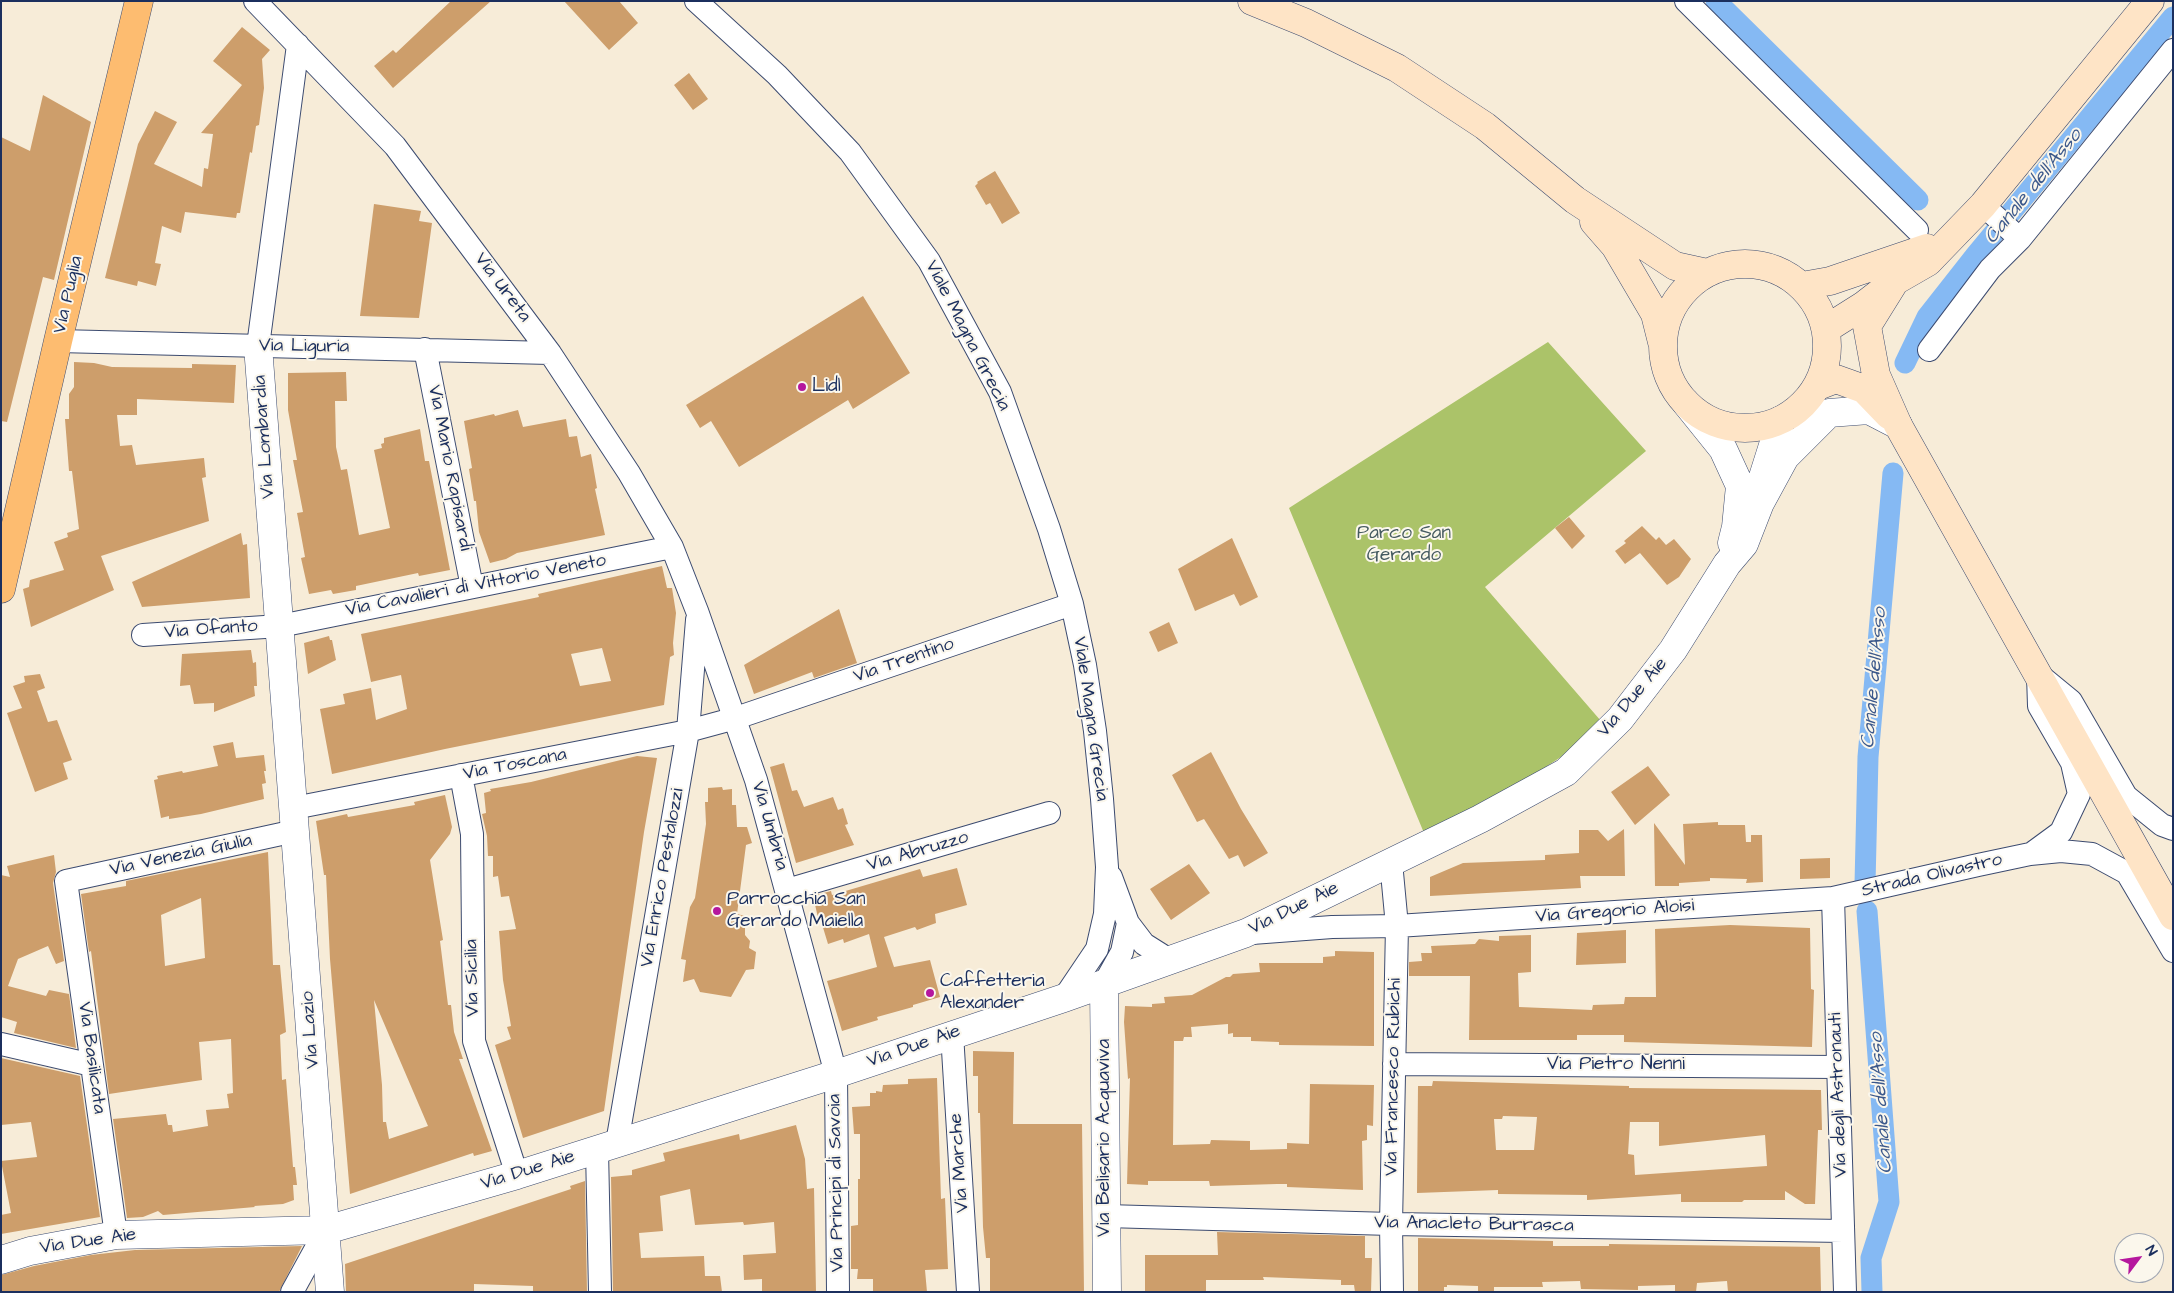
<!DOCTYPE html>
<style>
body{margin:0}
#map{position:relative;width:2174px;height:1293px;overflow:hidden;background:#f7ecd8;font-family:"Architects Daughter",sans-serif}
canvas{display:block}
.frame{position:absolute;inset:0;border:2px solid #1b2f5e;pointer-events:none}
.north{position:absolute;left:2114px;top:1233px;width:50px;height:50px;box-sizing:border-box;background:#fbf7ec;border:1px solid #a1a7b3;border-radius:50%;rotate:59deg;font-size:14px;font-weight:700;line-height:20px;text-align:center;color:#1b2f5e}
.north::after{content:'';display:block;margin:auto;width:18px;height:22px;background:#b5179e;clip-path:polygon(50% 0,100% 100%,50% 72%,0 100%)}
</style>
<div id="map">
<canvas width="2174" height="1293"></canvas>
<div class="frame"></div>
<div class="north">N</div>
</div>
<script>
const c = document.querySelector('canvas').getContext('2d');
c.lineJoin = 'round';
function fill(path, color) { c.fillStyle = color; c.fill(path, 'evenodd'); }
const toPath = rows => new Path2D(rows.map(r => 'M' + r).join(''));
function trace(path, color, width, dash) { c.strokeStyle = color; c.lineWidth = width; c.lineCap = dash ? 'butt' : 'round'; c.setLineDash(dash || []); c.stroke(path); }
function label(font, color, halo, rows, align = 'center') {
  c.font = font + ' "Architects Daughter",sans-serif'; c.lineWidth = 4; c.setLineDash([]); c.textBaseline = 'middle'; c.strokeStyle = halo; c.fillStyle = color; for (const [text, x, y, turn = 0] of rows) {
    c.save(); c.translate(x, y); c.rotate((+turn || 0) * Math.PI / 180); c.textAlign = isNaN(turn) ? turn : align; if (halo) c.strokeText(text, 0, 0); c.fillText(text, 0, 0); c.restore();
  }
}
const green = toPath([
 [1548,342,1646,451,1485,587,1601,721,1570,751,1538,772,1424,833,1289,508]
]);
const canal = toPath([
 [1716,1,1918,200],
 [1905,363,1927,317,1975,256,2173,17],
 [1865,884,1868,757,1893,473],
 [1867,911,1889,1202,1871,1258,1872,1292]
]);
const building = toPath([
 [451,1,491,1,393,88,374,66,393,50,396,53],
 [564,1,619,1,638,23,609,50],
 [242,27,270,50,262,59,264,88,259,125,256,126,252,153,250,152,240,213,237,213,236,218,185,212,181,233,162,226,155,263,161,264,156,286,138,281,137,286,105,278,138,144,155,111,177,122,154,164,202,187,204,168,208,169,213,134,201,133,242,85,213,61],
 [689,73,708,99,693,110,674,85],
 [43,95,91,122,54,280,43,277,7,422,1,421,1,137,30,151],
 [995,171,1020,213,1002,224,990,203,986,205,975,186,978,183,977,182],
 [374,204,421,211,419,221,432,223,419,318,360,316],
 [863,296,910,373,853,409,848,400,739,467,711,421,700,428,686,405],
 [74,362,94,363,112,367,192,368,192,364,236,365,234,403,137,399,137,415,117,415,120,446,132,445,136,465,204,458,206,477,202,478,209,521,101,556,114,590,31,627,23,589,29,587,30,580,64,570,54,542,68,537,67,533,79,529,72,471,69,471,65,419,69,419,69,394,74,387],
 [346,372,347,401,335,401,336,447,341,470,347,469,359,535,390,528,374,450,382,448,381,444,384,443,384,438,420,429,425,461,429,461,450,570,419,576,418,573,356,586,356,590,333,594,331,590,309,594,301,558,305,557,297,513,303,512,293,460,297,460,288,410,288,373],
 [518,410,523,427,566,419,569,437,577,436,581,457,591,454,597,488,595,489,605,535,517,553,506,559,490,563,479,532,476,501,474,501,469,469,472,468,464,421,494,414,495,416],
 [1569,517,1585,536,1572,549,1555,528],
 [1642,526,1656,540,1659,537,1666,545,1674,539,1691,559,1679,577,1667,585,1640,553,1625,564,1615,551,1626,543,1624,541],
 [241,533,243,545,247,544,250,598,142,607,132,582],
 [1232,538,1258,597,1240,606,1234,594,1195,611,1178,569],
 [662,566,667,588,672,588,676,613,673,643,674,655,670,657,664,705,445,749,332,774,320,709,345,704,343,694,371,688,376,720,407,709,401,675,371,682,361,634,539,597,538,594],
 [602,648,611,681,580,686,571,654],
 [839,609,857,663,814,678,812,672,754,694,744,665],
 [1169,622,1178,643,1158,652,1149,632],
 [329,636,330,640,332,640,336,660,308,674,304,643],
 [251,650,253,663,256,662,257,686,254,686,255,696,214,712,214,703,194,704,190,685,180,686,182,654],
 [40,674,45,688,37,691,48,722,57,720,72,760,63,763,68,779,35,792,7,713,22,708,13,686,25,682,24,676],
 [233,742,236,758,264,755,266,771,264,771,266,783,262,784,264,799,201,814,169,819,169,816,161,818,154,780,158,779,157,776,182,771,183,773,218,766,213,746],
 [1211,752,1241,809,1268,853,1244,867,1238,855,1229,859,1204,819,1197,822,1172,775],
 [637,756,657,758,644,832,604,1111,523,1138,495,1045,511,1039,507,1027,511,1026,503,980,499,931,516,929,509,896,501,897,498,876,493,877,493,856,488,856,487,836,482,814,486,813,484,793,491,791,490,789,531,782],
 [784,763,792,791,797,790,804,807,833,797,838,810,843,808,848,824,845,825,854,845,796,863,770,767],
 [1648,766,1670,795,1635,825,1611,792],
 [722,787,723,790,732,789,732,805,736,805,737,827,747,827,752,843,746,845,737,914,745,916,745,935,750,941,749,948,756,952,754,969,746,970,731,997,700,992,694,979,683,982,686,960,681,959,690,907,695,898,706,824,705,802,708,802,708,788],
 [445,795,452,827,450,834,430,860,443,940,440,941,448,1005,451,1005,454,1032,463,1059,459,1059,492,1151,474,1156,473,1153,350,1194,330,959,326,875,324,875,316,821,347,814,348,817,415,805,414,802],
 [374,1000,428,1126,389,1139,386,1122,383,1122,382,1085],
 [1718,822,1718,825,1745,825,1746,842,1751,842,1751,835,1762,835,1763,882,1746,883,1747,879,1710,878,1710,881,1679,883,1679,886,1655,886,1654,823,1685,865,1683,824],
 [1624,829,1625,876,1580,876,1581,888,1430,896,1430,877,1463,863,1545,860,1545,855,1579,853,1579,830,1598,830,1608,841],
 [268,852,273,965,280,965,286,1032,280,1035,282,1080,286,1079,293,1167,295,1167,297,1185,293,1185,294,1200,283,1204,254,1206,255,1207,163,1215,158,1211,143,1217,127,1218,113,1119,166,1114,168,1125,172,1125,173,1132,208,1126,206,1110,229,1108,227,1094,233,1093,231,1039,199,1042,202,1080,109,1094,91,951,89,952,81,894,126,886,126,881],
 [201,898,205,958,165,966,161,915],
 [54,855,56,872,53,883,64,961,56,964,48,946,18,959,8,986,46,996,49,990,69,994,76,1048,14,1033,17,1022,1,1017,1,875,10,877,7,866],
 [1830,858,1830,878,1800,879,1800,859],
 [1189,864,1210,893,1171,920,1150,889],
 [957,868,967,905,935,914,936,923,917,930,915,927,884,937,894,967,930,960,940,997,913,1005,913,1007,877,1017,878,1020,842,1031,827,981,877,967,869,934,844,943,843,939,828,944,821,921,819,922,813,896,831,891,832,895,920,869,923,877],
 [1730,925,1810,928,1811,989,1814,990,1812,1047,1624,1042,1624,1035,1577,1035,1577,1040,1469,1040,1470,976,1409,976,1409,962,1422,961,1421,953,1432,953,1431,946,1475,944,1479,939,1499,941,1499,936,1531,935,1531,972,1518,973,1519,1007,1592,1010,1593,1005,1624,1004,1625,997,1656,997,1655,929],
 [1626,930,1626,963,1576,965,1577,933],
 [1335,951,1374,952,1374,1046,1279,1045,1279,1042,1251,1041,1251,1037,1233,1037,1233,1033,1228,1034,1228,1024,1191,1027,1192,1037,1184,1037,1183,1041,1174,1041,1173,1145,1210,1144,1211,1140,1250,1141,1250,1150,1287,1149,1287,1143,1309,1144,1310,1084,1374,1085,1373,1126,1367,1125,1367,1140,1362,1141,1363,1190,1287,1187,1287,1184,1277,1184,1210,1186,1209,1181,1148,1181,1148,1185,1127,1184,1130,1078,1128,1079,1124,1022,1125,1006,1152,1007,1152,1004,1165,1003,1164,997,1192,995,1226,977,1230,977,1233,974,1260,972,1259,963,1323,963,1323,957,1335,956],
 [973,1051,1014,1052,1013,1124,1082,1124,1084,1292,990,1292,990,1258,986,1258,983,1227,980,1113,978,1113,978,1076,973,1076],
 [1,1058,80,1076,100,1217,1,1234,1,1215,11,1213,1,1161,37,1157,31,1122,1,1125],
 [937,1078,941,1199,945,1198,948,1269,925,1270,927,1292,873,1292,873,1279,857,1279,858,1269,851,1269,851,1226,858,1225,858,1179,860,1179,860,1134,854,1134,852,1107,870,1106,870,1093,876,1093,876,1091,882,1092,883,1085,908,1084,908,1079],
 [1433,1081,1629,1086,1629,1088,1821,1090,1822,1130,1818,1130,1815,1204,1805,1204,1785,1191,1785,1200,1744,1200,1742,1202,1681,1202,1681,1194,1587,1200,1587,1195,1498,1194,1498,1190,1417,1193,1418,1086,1432,1086],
 [1503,1116,1537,1117,1534,1150,1496,1150,1494,1119,1502,1119],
 [1630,1122,1659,1122,1659,1146,1765,1135,1767,1166,1635,1175,1634,1155,1628,1154],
 [796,1125,805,1159,807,1189,814,1188,816,1292,762,1292,762,1279,744,1280,743,1255,776,1253,774,1222,744,1225,743,1222,695,1225,690,1189,660,1196,663,1231,639,1233,641,1258,704,1256,705,1276,720,1276,722,1292,613,1292,611,1177,632,1175,632,1170,665,1161,663,1153,739,1134,740,1140],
 [585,1181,587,1292,533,1292,533,1286,474,1284,474,1292,346,1292,345,1264,571,1189,570,1186],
 [1217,1232,1365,1236,1365,1258,1372,1258,1371,1292,1355,1292,1354,1285,1341,1285,1341,1280,1263,1277,1264,1280,1206,1280,1206,1292,1145,1292,1145,1255,1218,1255],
 [1418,1238,1553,1241,1553,1246,1609,1246,1609,1244,1820,1247,1821,1292,1728,1292,1727,1281,1697,1283,1696,1292,1675,1292,1675,1285,1638,1286,1638,1290,1581,1289,1580,1281,1542,1282,1543,1287,1494,1287,1494,1292,1478,1292,1478,1286,1447,1285,1447,1287,1444,1287,1444,1292,1418,1292],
 [302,1246,279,1292,1,1292,1,1275,34,1266,91,1255,135,1250]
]);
const minor = toPath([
 [255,1,395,146,550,353,629,473,672,547,697,611,756,780,836,1074,838,1292],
 [696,1,777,75,850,152,929,261,1000,392,1049,529,1072,604,1085,665,1095,731,1102,799,1107,867,1105,914,1097,949,1064,998],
 [1686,1,1917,230],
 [1983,205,2020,239],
 [58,341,550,353],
 [258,346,298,45],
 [425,349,472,587],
 [1929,350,1990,269,2020,239,2173,50],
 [143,635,280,626,672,547],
 [2043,678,2071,701,2126,796,2162,825,2173,829],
 [461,775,472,834,474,1041,517,1175],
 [294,808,688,731,736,718,1072,604],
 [2031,854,2061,832,2079,794,2072,763,2039,706,2038,675],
 [1391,862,1397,926,1391,1224,1392,1292],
 [1111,877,1128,923,1144,944,1171,961],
 [787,890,1049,813],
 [1833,898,1845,1292],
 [1252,933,1332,927,1397,926,1833,898,1978,865,2030,854,2061,851,2092,854,2127,873,2173,951],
 [1104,984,1122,952,1128,923],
 [952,1034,968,1292],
 [1,1044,92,1065],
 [1394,1064,1838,1067],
 [617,1143,688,731,697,620],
 [597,1150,600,1292],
 [1106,1216,1391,1224,1843,1231],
 [116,1235,66,881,295,831],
 [292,1292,326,1230]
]);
const tertiary = toPath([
 [258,346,330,1292],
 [1686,403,1723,449,1740,486,1736,527,1732,543],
 [1763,477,1781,420],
 [1104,984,1107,1292],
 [1,1260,30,1251,116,1235,326,1230,517,1175,836,1074,1064,998,1246,933,1480,819,1566,772,1620,719,1673,650,1727,564,1744,544,1760,503,1785,457,1829,413,1869,410,1898,425]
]);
const secondary = toPath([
 [1252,1,1306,23,1397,68,1485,126,1575,200,1675,266,1707,273],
 [1594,222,1615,246,1655,314,1662,342],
 '1663 346a82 82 0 1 1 164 0a82 82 0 1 1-164 0Z',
 [1895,281,1867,326,1876,375,1898,425,2173,916],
 [1802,286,1830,281,1927,248],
 [1826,329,1864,305,1895,281,1928,262,1983,205,2150,1],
 [1818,386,1836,379,1864,389,1889,415]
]);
const primary = toPath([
 [1,589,58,341,139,1]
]);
const markers = [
 [802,387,5,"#b5179e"],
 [717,911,5,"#b5179e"],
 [930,993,5,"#b5179e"]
];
const streetNames = [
 ["Via Ureta",502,288,53],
 ["Via Puglia",69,295,-77],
 ["Viale Magna Grecia",967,336,63],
 ["Via Liguria",304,347,1],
 ["Via Lombardia",265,437,-94],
 ["Via Mario Rapisardi",449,468,79],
 ["Via Cavalieri di Vittorio Veneto",476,586,-11],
 ["Via Ofanto",211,630,-4],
 ["Via Trentino",904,661,-19],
 ["Via Due Aie",1633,698,-50],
 ["Viale Magna Grecia",1090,719,82],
 ["Via Toscana",515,765,-11],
 ["Via Umbria",769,826,74],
 ["Via Abruzzo",918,852,-16],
 ["Via Venezia Giulia",181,856,-12],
 ["Strada Olivastro",1932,876,-13],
 ["Via Enrico Pestalozzi",663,878,-80],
 ["Via Due Aie",1294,909,-26],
 ["Via Gregorio Aloisi",1615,912,-4],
 ["Via Sicilia",473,978,-91],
 ["Via Lazio",311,1030,-94],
 ["Via Due Aie",914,1047,-19],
 ["Via Basilicata",91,1058,82],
 ["Via Pietro Nenni",1616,1065],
 ["Via Francesco Rubichi",1394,1077,-89],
 ["Via degli Astronauti",1839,1095,-92],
 ["Via Belisario Acquaviva",1105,1138,-90],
 ["Via Marche",960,1163,-94],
 ["Via Due Aie",528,1171,-17],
 ["Via Principi di Savoia",837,1183,-91],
 ["Via Anacleto Burrasca",1474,1225,1],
 ["Via Due Aie",88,1242,-8]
];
const poiNames = [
 ["Lidl",812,387],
 ["Parrocchia San",727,900],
 ["Gerardo Maiella",727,922],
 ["Caffetteria",940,982],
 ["Alexander",940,1004]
];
const parkNames = [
 ["Parco San",1404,534],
 ["Gerardo",1404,556]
];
const waterNames = [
 ["Canale dell'Asso",2034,187,-51],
 ["Canale dell'Asso",1875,678,-85],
 ["Canale dell'Asso",1882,1103,-94]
];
fill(green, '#abc369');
trace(canal, '#85b9f3', 21);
fill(building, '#cd9e6b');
trace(minor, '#3c4b70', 24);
trace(tertiary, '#3c4b70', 29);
trace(secondary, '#3c4b70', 29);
trace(primary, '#3c4b70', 29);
trace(minor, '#fff', 22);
trace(tertiary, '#fff', 28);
trace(secondary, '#fee4c6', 28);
trace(primary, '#fdbc70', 28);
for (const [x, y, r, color] of markers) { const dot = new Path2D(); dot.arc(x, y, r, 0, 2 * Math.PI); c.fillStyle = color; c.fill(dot); trace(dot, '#fbf7ec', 2); }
label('19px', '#1b2f5e', '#fbf7ec', streetNames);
label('19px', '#1b2f5e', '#fbf7ec', poiNames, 'left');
label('19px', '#465b61', '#fbf7ec', parkNames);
label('italic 20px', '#3b588b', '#fbf7ec', waterNames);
</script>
